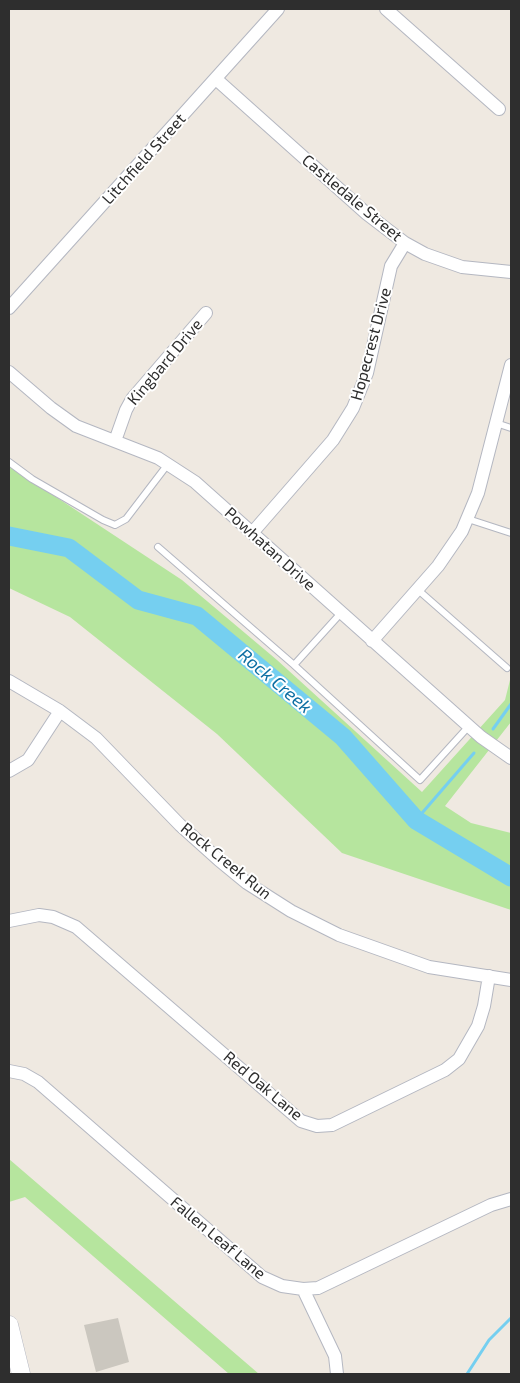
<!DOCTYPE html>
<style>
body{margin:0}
#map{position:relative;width:520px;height:1383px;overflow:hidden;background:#efe9e1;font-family:"Exo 2",sans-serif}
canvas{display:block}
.frame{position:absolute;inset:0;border:10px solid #2e2e2e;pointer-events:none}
</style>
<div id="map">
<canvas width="520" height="1383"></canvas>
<div class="frame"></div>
</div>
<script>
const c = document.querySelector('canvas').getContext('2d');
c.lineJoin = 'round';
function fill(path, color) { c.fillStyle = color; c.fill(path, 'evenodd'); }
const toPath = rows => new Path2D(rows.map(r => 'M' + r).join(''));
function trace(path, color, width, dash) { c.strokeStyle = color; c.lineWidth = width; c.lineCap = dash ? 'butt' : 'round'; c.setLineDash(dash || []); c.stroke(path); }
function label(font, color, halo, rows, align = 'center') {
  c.font = font + ' "Exo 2",sans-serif'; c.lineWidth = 4; c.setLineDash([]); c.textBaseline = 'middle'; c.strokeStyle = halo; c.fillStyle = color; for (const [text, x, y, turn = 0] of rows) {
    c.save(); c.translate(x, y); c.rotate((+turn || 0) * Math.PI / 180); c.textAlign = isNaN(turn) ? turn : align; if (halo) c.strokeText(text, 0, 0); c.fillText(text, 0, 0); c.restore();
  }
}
const green = toPath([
 [9,466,182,580,277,660,422,792,505,700,511,676,511,722,445,806,471,823,511,833,511,910,342,853,217,734,70,617,9,588],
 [9,1159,259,1374,229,1374,25,1197,9,1202]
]);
const stream = toPath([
 [493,729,511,704],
 [416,820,474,753],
 [467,1374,489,1340,511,1318]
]);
const river = toPath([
 [9,536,69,548,138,600,197,616,343,737,416,820,511,877]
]);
const building = toPath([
 [118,1318,129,1362,96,1372,84,1325]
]);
const lane = toPath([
 [496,423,511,428],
 [9,462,32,479,103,520,115,525,126,519,168,464],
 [468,519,511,533],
 [158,547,294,665,420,780,469,726],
 [417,589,507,668],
 [294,665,341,613]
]);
const street = toPath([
 [386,9,499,109],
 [216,79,367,214,405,243,425,254,462,267,511,272],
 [9,308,278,9],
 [9,372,51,408,76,426,158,458,195,482,481,737,511,758],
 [115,441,126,410,132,399,206,313],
 [252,533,333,440,353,408,367,373,391,266,405,243],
 [372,641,438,566,462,531,478,493,511,365],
 [9,681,60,711,96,738,180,825,219,860,247,883,291,911,339,935,429,967,511,980],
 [9,771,28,760,60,711],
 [9,921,39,915,53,917,76,927,301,1121,317,1126,332,1125,445,1070,459,1059,478,1026,484,1006,489,976],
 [9,1071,24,1074,38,1082,262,1277,282,1286,303,1289,318,1288,491,1205,511,1199],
 [303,1289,335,1356,337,1374]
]);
const secondary = toPath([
 [9,1325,21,1374]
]);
const streetNames = [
 ["Litchfield Street",144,159,-48],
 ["Castledale Street",352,198,40],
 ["Hopecrest Drive",371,344,-75],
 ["Kingbard Drive",165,362,-50],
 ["Powhatan Drive",270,549,42],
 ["Rock Creek Run",226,861,39],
 ["Red Oak Lane",263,1086,40],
 ["Fallen Leaf Lane",218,1238,40]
];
const waterNames = [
 ["Rock Creek",275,681,40]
];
fill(green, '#b6e59e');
trace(stream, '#75cff0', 3);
trace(river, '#75cff0', 19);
fill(building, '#cbc7bf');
trace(lane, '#b4b7c1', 8);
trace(street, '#b4b7c1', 14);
trace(secondary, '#b4b7c1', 19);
trace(lane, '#fff', 6);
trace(street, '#fff', 12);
trace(secondary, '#fff', 18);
label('16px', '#2e2e2e', '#fff', streetNames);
label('italic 18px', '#0d6fa3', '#fff', waterNames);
</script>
